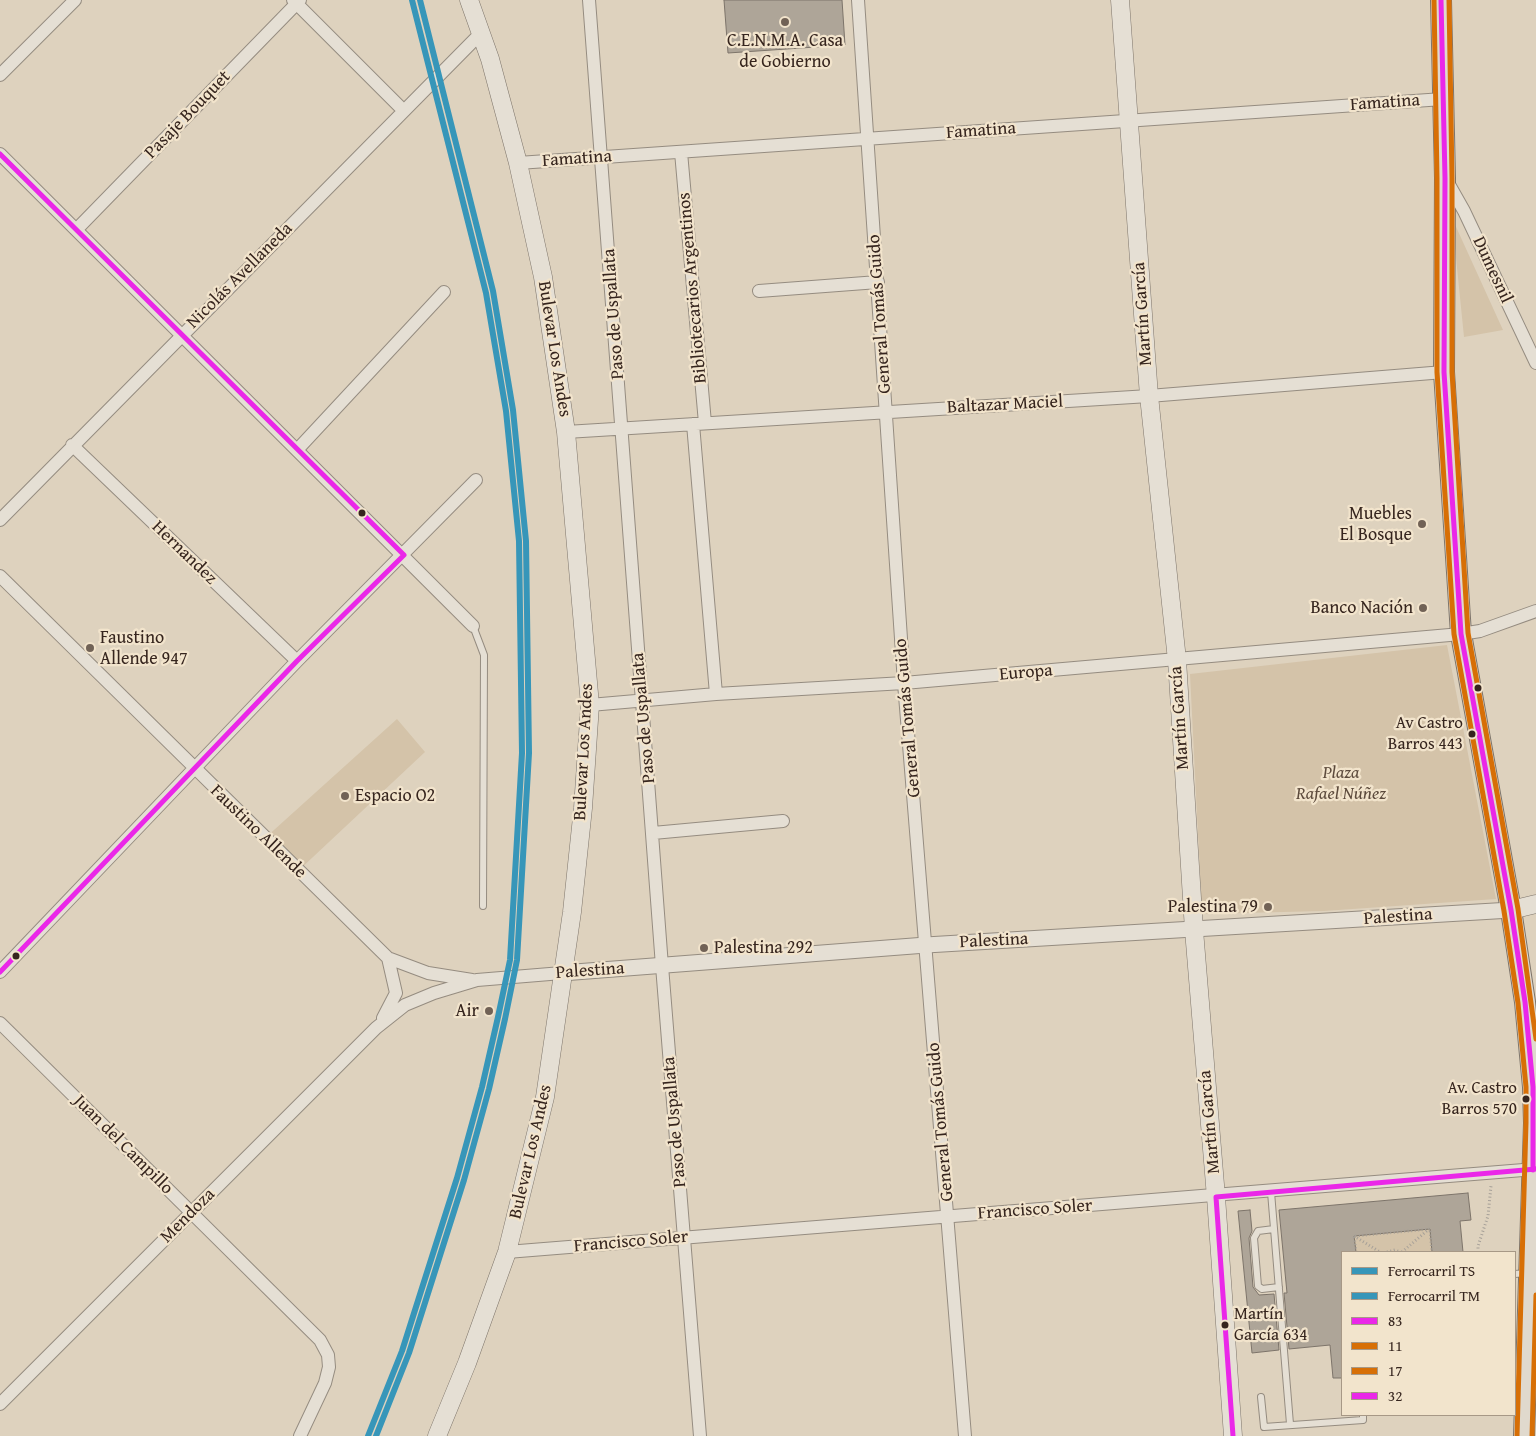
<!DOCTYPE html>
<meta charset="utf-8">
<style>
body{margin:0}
#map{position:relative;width:1536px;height:1436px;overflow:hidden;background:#ded2be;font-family:"Gentium Book Plus",serif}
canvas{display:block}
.legend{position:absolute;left:1341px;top:1251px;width:175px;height:165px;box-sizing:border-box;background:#f2e4cc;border:1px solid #a79886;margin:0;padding:6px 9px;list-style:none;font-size:15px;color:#36251e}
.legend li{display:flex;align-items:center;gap:10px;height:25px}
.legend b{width:25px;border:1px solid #a79886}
</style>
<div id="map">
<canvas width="1536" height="1436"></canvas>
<ul class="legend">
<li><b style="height:6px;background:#3796b9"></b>Ferrocarril TS</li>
<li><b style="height:6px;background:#3796b9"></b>Ferrocarril TM</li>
<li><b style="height:6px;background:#ea27e8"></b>83</li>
<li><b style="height:6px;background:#d76f06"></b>11</li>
<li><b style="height:6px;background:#d76f06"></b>17</li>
<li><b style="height:6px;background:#ea27e8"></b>32</li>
</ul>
</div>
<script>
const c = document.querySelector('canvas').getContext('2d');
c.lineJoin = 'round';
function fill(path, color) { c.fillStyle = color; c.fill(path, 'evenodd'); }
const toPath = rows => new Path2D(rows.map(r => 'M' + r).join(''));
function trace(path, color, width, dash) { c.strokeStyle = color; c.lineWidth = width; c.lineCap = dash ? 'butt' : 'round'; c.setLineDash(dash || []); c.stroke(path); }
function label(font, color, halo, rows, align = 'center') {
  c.font = font + ' "Gentium Book Plus",serif'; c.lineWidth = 4.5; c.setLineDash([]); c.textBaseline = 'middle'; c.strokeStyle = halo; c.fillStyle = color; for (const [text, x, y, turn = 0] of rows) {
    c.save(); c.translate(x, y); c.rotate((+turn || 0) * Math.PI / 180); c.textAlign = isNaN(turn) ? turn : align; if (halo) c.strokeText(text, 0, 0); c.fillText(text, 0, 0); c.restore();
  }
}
const green = toPath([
 [1452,218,1503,330,1464,337],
 [1447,645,1496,899,1324,911,1202,914,1190,674],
 [397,719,425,752,297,872,264,839],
 [1430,1229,1432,1252,1356,1252,1354,1236]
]);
const building = toPath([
 [724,0,842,0,845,45,728,53,724,0],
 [1468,1193,1471,1220,1460,1221,1463,1252,1432,1252,1430,1229,1354,1236,1356,1252,1342,1252,1342,1378,1333,1378,1330,1345,1289,1349,1284,1293,1287,1293,1279,1210,1468,1193],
 [1250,1210,1252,1231,1249,1238,1253,1287,1259,1295,1274,1294,1279,1350,1252,1353,1238,1211,1250,1210]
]);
const path = toPath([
 [1354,1236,1380,1252],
 [1356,1252,1354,1236,1430,1229,1432,1252],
 [1387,1252,1395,1250,1400,1252],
 [1402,1252,1429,1229],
 [1478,1252,1478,1246,1488,1216,1491,1186]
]);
const service = toPath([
 [473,626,484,655,483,906],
 [1271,1192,1290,1424],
 [1274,1229,1258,1231,1254,1238,1258,1286,1262,1289,1279,1287],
 [1515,1274,1526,1273],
 [1261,1397,1264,1427,1363,1420,1363,1415]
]);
const minor = toPath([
 [293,0,404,111],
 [589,0,662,966,700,1436],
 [858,0,904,683,965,1436],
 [0,75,75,0],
 [681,152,705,423],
 [0,154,473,626],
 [518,163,1443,99],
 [1447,181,1464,211,1536,363],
 [76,230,300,0],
 [759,291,878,282],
 [693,424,716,694],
 [566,432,1149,396,1444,372],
 [72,445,297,661],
 [297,450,444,292],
 [0,520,481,33],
 [0,576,388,958,428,973,472,980],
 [590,705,716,694,904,683,1461,634,1480,631,1536,611],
 [653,833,783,821],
 [0,972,297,661,476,480],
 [383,1018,396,993,388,958],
 [0,1023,320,1340,328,1355,329,1367,325,1383,300,1436],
 [507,1252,1536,1169],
 [0,1404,376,1028,405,1005,434,993,477,980,562,973]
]);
const tertiary = toPath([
 [562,973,926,945,1511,910]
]);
const secondary = toPath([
 [1120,0,1149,396,1177,660,1194,930,1216,1197,1233,1436],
 [1511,910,1536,904],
 [437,1436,467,1363,507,1252,545,1097,572,912,583,808,590,705,566,432,543,277,518,163,490,59,469,0]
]);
const primary = toPath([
 [1441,0,1445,178,1444,372,1461,634,1511,910,1525,1002,1533,1087,1534,1123,1524,1436]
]);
const bus1 = toPath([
 [1441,0,1445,178,1444,372,1461,634,1511,910,1525,1002,1533,1087,1533,1170],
 [1233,1436,1216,1197,1536,1169]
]);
const bus2 = toPath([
 [1434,0,1437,178,1437,372,1454,634,1504,911,1518,1003,1526,1087,1526,1123,1517,1436]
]);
const bus3 = toPath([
 [1449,0,1452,178,1452,372,1468,633,1518,909,1536,1039],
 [1532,1436,1536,1295]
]);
const bus4 = toPath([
 [0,154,404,555,297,661,0,972]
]);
const rail1 = toPath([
 [368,1436,402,1351,457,1178,482,1087,498,1017,510,960,522,753,519,541,506,411,486,293,412,0]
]);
const rail2 = toPath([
 [376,1436,409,1353,464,1180,489,1089,505,1019,517,960,529,753,526,541,513,410,493,291,420,0]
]);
const markers = [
 [785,22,5,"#716256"],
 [362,513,4.5,"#36251e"],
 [1422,524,5,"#716256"],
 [1423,608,5,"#716256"],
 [90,648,5,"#716256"],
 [1478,688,4.5,"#36251e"],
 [1472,734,4.5,"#36251e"],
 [345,796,5,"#716256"],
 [1268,907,5,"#716256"],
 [704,948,5,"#716256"],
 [16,956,4.5,"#36251e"],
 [489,1011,5,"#716256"],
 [1526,1099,4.5,"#36251e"],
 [1225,1325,4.5,"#36251e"]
];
const busNames = [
 ["Av Castro",1463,724],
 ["Barros 443",1463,745],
 ["Av. Castro",1517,1089],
 ["Barros 570",1517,1110],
 ["Martín",1234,1315,"left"],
 ["García 634",1234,1336,"left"]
];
const poiNames = [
 ["C.E.N.M.A. Casa",785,41,"center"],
 ["de Gobierno",785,62,"center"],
 ["Muebles",1412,514],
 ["El Bosque",1412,535],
 ["Banco Nación",1413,608],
 ["Faustino",100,638,"left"],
 ["Allende 947",100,659,"left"],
 ["Espacio O2",355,796,"left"],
 ["Palestina 79",1258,907],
 ["Palestina 292",714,948,"left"],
 ["Air",479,1011]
];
const streetNames = [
 ["Famatina",1385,103,-4],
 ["Pasaje Bouquet",188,115,-46],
 ["Famatina",981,131,-4],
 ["Famatina",577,159,-4],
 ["Dumesnil",1492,270,65],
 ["Nicolás Avellaneda",240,276,-45],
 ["Bibliotecarios Argentinos",693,288,-95],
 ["Paso de Uspallata",614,314,-94],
 ["General Tomás Guido",880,314,-94],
 ["Martín García",1143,314,-94],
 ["Bulevar Los Andes",554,349,81],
 ["Baltazar Maciel",1005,405,-3],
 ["Hernandez",184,553,44],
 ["Europa",1026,673,-5],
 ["Paso de Uspallata",644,718,-95],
 ["General Tomás Guido",908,718,-95],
 ["Martín García",1180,718,-94],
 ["Bulevar Los Andes",584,752,-87],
 ["Faustino Allende",258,832,44],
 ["Palestina",1398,917,-4],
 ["Palestina",994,941,-3],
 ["Palestina",590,971,-4],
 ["Paso de Uspallata",675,1122,-95],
 ["General Tomás Guido",941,1122,-95],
 ["Martín García",1210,1122,-95],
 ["Juan del Campillo",123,1145,45],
 ["Bulevar Los Andes",531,1152,-77],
 ["Francisco Soler",1035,1210,-4],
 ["Mendoza",188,1216,-45],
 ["Francisco Soler",631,1242,-5]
];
const parkNames = [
 ["Plaza",1341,773],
 ["Rafael Núñez",1341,794]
];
fill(green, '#d4c3a9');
fill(building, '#aea598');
trace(building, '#7d746a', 1);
trace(service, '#958c80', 8);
trace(minor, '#958c80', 14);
trace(tertiary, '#958c80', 17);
trace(secondary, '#7d746a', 19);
trace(primary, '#7d746a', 22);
trace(path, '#a6a098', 3, [1, 2.5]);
trace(service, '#e5dfd4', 6);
trace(minor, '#e5dfd4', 12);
trace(tertiary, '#e5dfd4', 15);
trace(secondary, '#e5dfd4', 18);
trace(primary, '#e0d9cd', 20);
trace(bus1, '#ea27e8', 5);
trace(bus2, '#d76f06', 5);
trace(bus3, '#d76f06', 5);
trace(bus4, '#ea27e8', 5);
trace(rail1, '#3796b9', 6);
trace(rail2, '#3796b9', 6);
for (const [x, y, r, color] of markers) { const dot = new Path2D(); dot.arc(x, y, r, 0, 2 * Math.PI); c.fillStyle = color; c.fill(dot); trace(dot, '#f2e4cc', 2); }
label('17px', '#36251e', '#f2e4cc', busNames, 'right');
label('18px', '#36251e', '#f2e4cc', poiNames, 'right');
label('18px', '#36251e', '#f2e4cc', streetNames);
label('italic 18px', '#5c4a3c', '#f2e4cc', parkNames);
</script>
